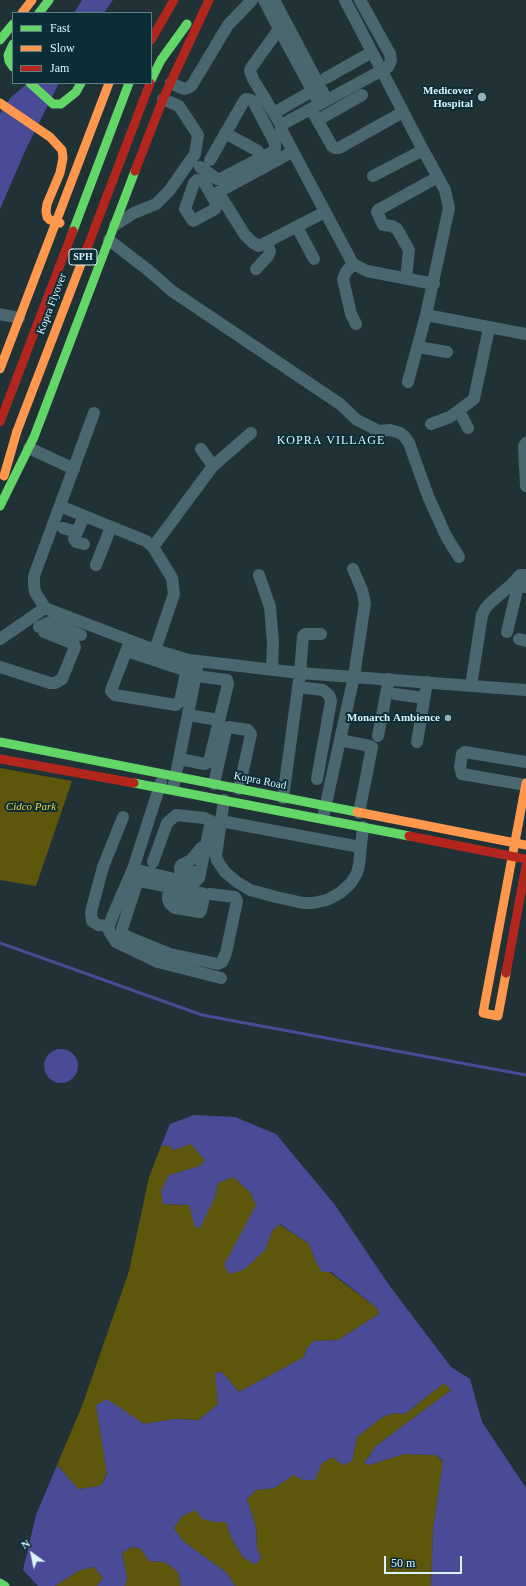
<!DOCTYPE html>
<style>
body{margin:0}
#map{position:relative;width:526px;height:1586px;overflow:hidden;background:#213237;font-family:Georgia,serif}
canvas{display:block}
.legend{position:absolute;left:12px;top:12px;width:140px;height:72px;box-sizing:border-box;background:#0d2d36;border:1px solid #5f7d86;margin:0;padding:5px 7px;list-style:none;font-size:12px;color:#daf4fd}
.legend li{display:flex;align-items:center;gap:8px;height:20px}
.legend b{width:20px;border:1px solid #5f7d86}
.north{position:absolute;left:12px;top:1534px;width:40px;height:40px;-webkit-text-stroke:3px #0d2d36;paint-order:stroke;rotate:327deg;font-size:11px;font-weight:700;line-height:16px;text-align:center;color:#daf4fd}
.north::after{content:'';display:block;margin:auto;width:14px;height:18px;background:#daf4fd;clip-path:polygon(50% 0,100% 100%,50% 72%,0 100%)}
.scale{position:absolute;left:384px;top:1556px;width:78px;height:18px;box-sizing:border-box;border:2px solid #daf4fd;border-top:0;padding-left:5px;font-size:12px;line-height:14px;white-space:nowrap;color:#daf4fd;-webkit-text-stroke:3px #0d2d36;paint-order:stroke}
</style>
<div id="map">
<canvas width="526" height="1586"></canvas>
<ul class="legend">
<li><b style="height:5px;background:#63d668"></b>Fast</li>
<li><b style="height:5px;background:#ff974d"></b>Slow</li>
<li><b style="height:5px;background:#b3261e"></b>Jam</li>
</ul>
<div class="north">N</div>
<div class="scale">50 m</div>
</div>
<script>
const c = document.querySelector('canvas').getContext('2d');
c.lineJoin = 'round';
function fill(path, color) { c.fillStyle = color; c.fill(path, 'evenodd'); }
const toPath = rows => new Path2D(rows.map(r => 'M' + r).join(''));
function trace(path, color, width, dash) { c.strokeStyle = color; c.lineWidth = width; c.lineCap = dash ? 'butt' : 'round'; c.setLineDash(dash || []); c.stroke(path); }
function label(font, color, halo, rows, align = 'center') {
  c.font = font + ' Georgia,serif'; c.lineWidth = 4; c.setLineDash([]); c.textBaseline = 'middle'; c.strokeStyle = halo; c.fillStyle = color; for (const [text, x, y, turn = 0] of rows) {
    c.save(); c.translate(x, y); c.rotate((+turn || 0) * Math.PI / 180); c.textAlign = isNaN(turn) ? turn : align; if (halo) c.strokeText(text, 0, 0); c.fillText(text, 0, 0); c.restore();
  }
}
const green = toPath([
 [0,768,72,781,36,886,0,880],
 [191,1143,205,1160,200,1166,169,1175,163,1204,189,1205,215,1197,218,1183,233,1177,250,1192,256,1205,242,1234,265,1250,272,1231,279,1224,309,1244,316,1262,377,1308,379,1314,338,1340,314,1341,307,1348,304,1357,239,1392,222,1372,216,1373,218,1404,199,1420,175,1419,144,1424,107,1400,96,1405,107,1473,101,1486,78,1489,57,1465,82,1406,129,1271,149,1177,161,1146,168,1145,174,1150],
 [445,1382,451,1390,376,1446,364,1463,369,1465,404,1454,436,1455,443,1462,433,1530,431,1586,235,1586,227,1573,183,1541,174,1528,182,1516,196,1509,216,1522,226,1522,232,1539,243,1557,256,1564,261,1558,257,1548,256,1527,247,1499,256,1490,275,1488,293,1474,303,1480,322,1463,332,1457,343,1465,352,1461,357,1437,381,1418,394,1413,405,1414],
 [130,1547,140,1548,149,1561,165,1562,178,1572,181,1586,125,1586,127,1578,122,1553],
 [94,1567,103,1578,97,1586,55,1586,80,1570]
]);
const water = toPath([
 [82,0,113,0,104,13,74,13],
 [28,83,59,83,26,149,0,209,0,113,11,97],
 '44 1066a17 17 0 1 1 34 0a17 17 0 1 1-34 0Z',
 [194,1115,235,1117,276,1134,335,1205,389,1285,451,1367,470,1379,482,1422,526,1488,526,1586,431,1586,433,1530,443,1461,436,1455,404,1454,369,1465,364,1463,376,1446,451,1390,444,1383,405,1414,394,1413,381,1418,357,1437,352,1461,343,1465,332,1457,322,1463,315,1480,303,1480,293,1475,275,1488,256,1490,247,1499,256,1527,257,1548,261,1558,256,1565,243,1557,232,1539,226,1522,216,1522,202,1519,196,1510,182,1516,174,1528,183,1541,227,1573,235,1586,181,1586,178,1572,165,1562,149,1561,140,1548,131,1547,122,1553,127,1578,125,1586,97,1586,103,1578,94,1567,80,1570,55,1586,38,1586,23,1570,36,1515,57,1465,78,1489,101,1486,107,1474,96,1405,107,1399,144,1424,175,1419,199,1420,218,1404,215,1373,222,1372,239,1392,304,1357,307,1348,314,1341,338,1340,379,1314,377,1308,331,1272,322,1272,316,1262,309,1244,280,1224,272,1231,265,1250,244,1270,229,1274,224,1265,256,1205,250,1192,233,1177,218,1183,215,1197,200,1228,195,1227,189,1205,163,1204,161,1191,169,1175,200,1166,205,1160,191,1144,174,1150,168,1145,161,1146,170,1124]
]);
const stream = toPath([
 [0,943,202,1015,526,1075]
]);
const street = toPath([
 [264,0,279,29],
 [274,0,327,100],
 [345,0,423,150,445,190,449,208,426,315,526,334],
 [360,0,390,54,391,61,388,67,281,125,281,129,353,264,367,271,434,284],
 [326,78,372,52],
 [171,83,184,89,188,88,192,85,228,25,252,0],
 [311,109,332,146,335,148,339,148,403,112],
 [274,113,312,91],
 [318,120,362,95],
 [281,125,253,79,250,71,251,68,279,29,319,103],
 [225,133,258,151],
 [200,167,217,179,220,179,274,151,275,148,275,143,253,101,251,100,246,99,244,101,210,160],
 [373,176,423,150],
 [197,180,204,182,217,205,215,209,193,221,185,209,194,183,197,180],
 [218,192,245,235,252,242,259,246,325,212],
 [213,195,292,152],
 [115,225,134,213,156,204,169,191,195,154,198,135,179,106,163,99],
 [297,227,314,259],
 [109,240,148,270,172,291,340,404,357,420,379,431,390,430,400,433,405,437,409,443,428,496,446,536,459,557],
 [353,264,346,272,343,279,351,314,356,324],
 [256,269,268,256,270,251,267,243],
 [406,279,409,250,397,229,392,226,383,225,377,212,378,210,438,177],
 [0,314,19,318],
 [418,347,447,352],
 [408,382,426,315],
 [459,411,468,428],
 [94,413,34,576,34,584,35,592,45,608,155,650,189,660,300,673,526,690],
 [431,424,450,417,474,399,489,328],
 [526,443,524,446,526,486],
 [29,448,74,469],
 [201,449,213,466],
 [60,506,146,541,153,547,172,578,174,594,155,650],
 [63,528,77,532],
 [84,544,76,542,74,539,84,516],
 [153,547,213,466,251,433],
 [96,565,111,527],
 [259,575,270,607,273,643,272,670],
 [39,627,50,622,81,635],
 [507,632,517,590,520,587,526,587],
 [0,639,45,608],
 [519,639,526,641],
 [130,641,112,688,111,691,115,695,176,705,180,701,189,660],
 [127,651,187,671],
 [0,667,50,683,55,683,62,679,75,647,74,644,44,632],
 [471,686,482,615,485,609,490,603,512,584,520,575,526,575],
 [298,687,323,690,329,695,331,701,317,779],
 [395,694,424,698],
 [188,715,219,720],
 [378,736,389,679],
 [340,740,370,746,372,747,359,813],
 [417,742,427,682],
 [179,759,205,764,209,762,228,684,227,680,196,676],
 [161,782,133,869,113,915,109,926,109,931,116,942,158,962,221,978],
 [174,784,197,669],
 [214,784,226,730,228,727,248,730,251,734,239,789],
 [526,785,462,774,460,767,462,754,465,752,526,762],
 [283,798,300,673,303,636,305,634,321,634],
 [224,800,216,856,217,860,225,872,237,882,250,890,276,897,303,903,313,903,327,900,340,893,351,883,357,873,359,865,363,827],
 [324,813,354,676,365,603,362,590,353,569],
 [221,821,360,847],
 [133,869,191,883,195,882,199,878,211,821,204,818,176,815,167,823,153,862],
 [200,873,180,870,180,868,181,865,191,860,201,848,205,846],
 [130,879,204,894,204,897,203,902,201,910,200,912,175,908,170,904,168,899,168,896,172,895,203,902],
 [138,880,122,929,122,933,126,936,170,954,218,964,222,962,226,953,237,901,235,897,210,894],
 [109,926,98,925,92,921,91,912,103,867,123,817]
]);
const fast = toPath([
 [39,13,49,0],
 [0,40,13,24],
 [13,44,8,55,9,61,13,67],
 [151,80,161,60,187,24],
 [30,83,53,104,61,104,76,92,81,83],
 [0,506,34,437,135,171],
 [0,742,357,812],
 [134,783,409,836],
 [0,1583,5,1586]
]);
const slow = toPath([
 [22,13,32,0],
 [0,103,50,137,62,150,63,158,60,173,47,204,46,211,47,217,50,220,60,223],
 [0,369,109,83],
 [4,476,17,431],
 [357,812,526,845],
 [506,973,498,1016,483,1013,526,783]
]);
const jam = toPath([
 [151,40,174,0],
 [135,171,163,99,209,0],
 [0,759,134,783],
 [409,836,526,859],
 [506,973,526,866]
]);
const fastBridge = toPath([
 [73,231,129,83]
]);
const slowBridge = toPath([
 [17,431,86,251]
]);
const jamBridge = toPath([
 [86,251,150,83],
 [0,422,73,231]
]);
const markers = [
 [482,97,5,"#99b0b8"],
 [448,718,4,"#99b0b8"]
];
const shields = [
 [83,257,28]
];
const shieldNames = [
 ["SPH",83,257]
];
const poiNames = [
 ["Medicover",473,91],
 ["Hospital",473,104],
 ["Monarch Ambience",440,718]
];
const streetNames = [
 ["Kopra Flyover",52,304,-69],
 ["Kopra Road",260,781,11]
];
const parkNames = [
 ["Cidco Park",31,807]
];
const neighbourhoodNames = [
 ["KOPRA VILLAGE",331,441]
];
fill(green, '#5e560a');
fill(water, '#494b97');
trace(stream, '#494b97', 3);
trace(street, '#4a666e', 12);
trace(fast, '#63d668', 9);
trace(slow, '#ff974d', 9);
trace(jam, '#b3261e', 9);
trace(fastBridge, '#63d668', 9);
trace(slowBridge, '#ff974d', 9);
trace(jamBridge, '#b3261e', 9);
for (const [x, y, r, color] of markers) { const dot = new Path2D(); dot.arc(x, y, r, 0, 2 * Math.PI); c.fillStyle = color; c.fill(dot); trace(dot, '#0d2d36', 1.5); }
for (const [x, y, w] of shields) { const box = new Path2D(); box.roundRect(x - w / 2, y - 8, w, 16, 3); c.fillStyle = '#0d2d36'; c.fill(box); trace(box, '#daf4fd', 1); }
label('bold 10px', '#daf4fd', null, shieldNames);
label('bold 11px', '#daf4fd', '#0d2d36', poiNames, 'right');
label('11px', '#daf4fd', '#0d2d36', streetNames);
label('italic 11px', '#ecd43b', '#0d2d36', parkNames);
c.letterSpacing = '1px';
label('12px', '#daf4fd', '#0d2d36', neighbourhoodNames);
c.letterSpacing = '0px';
</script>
